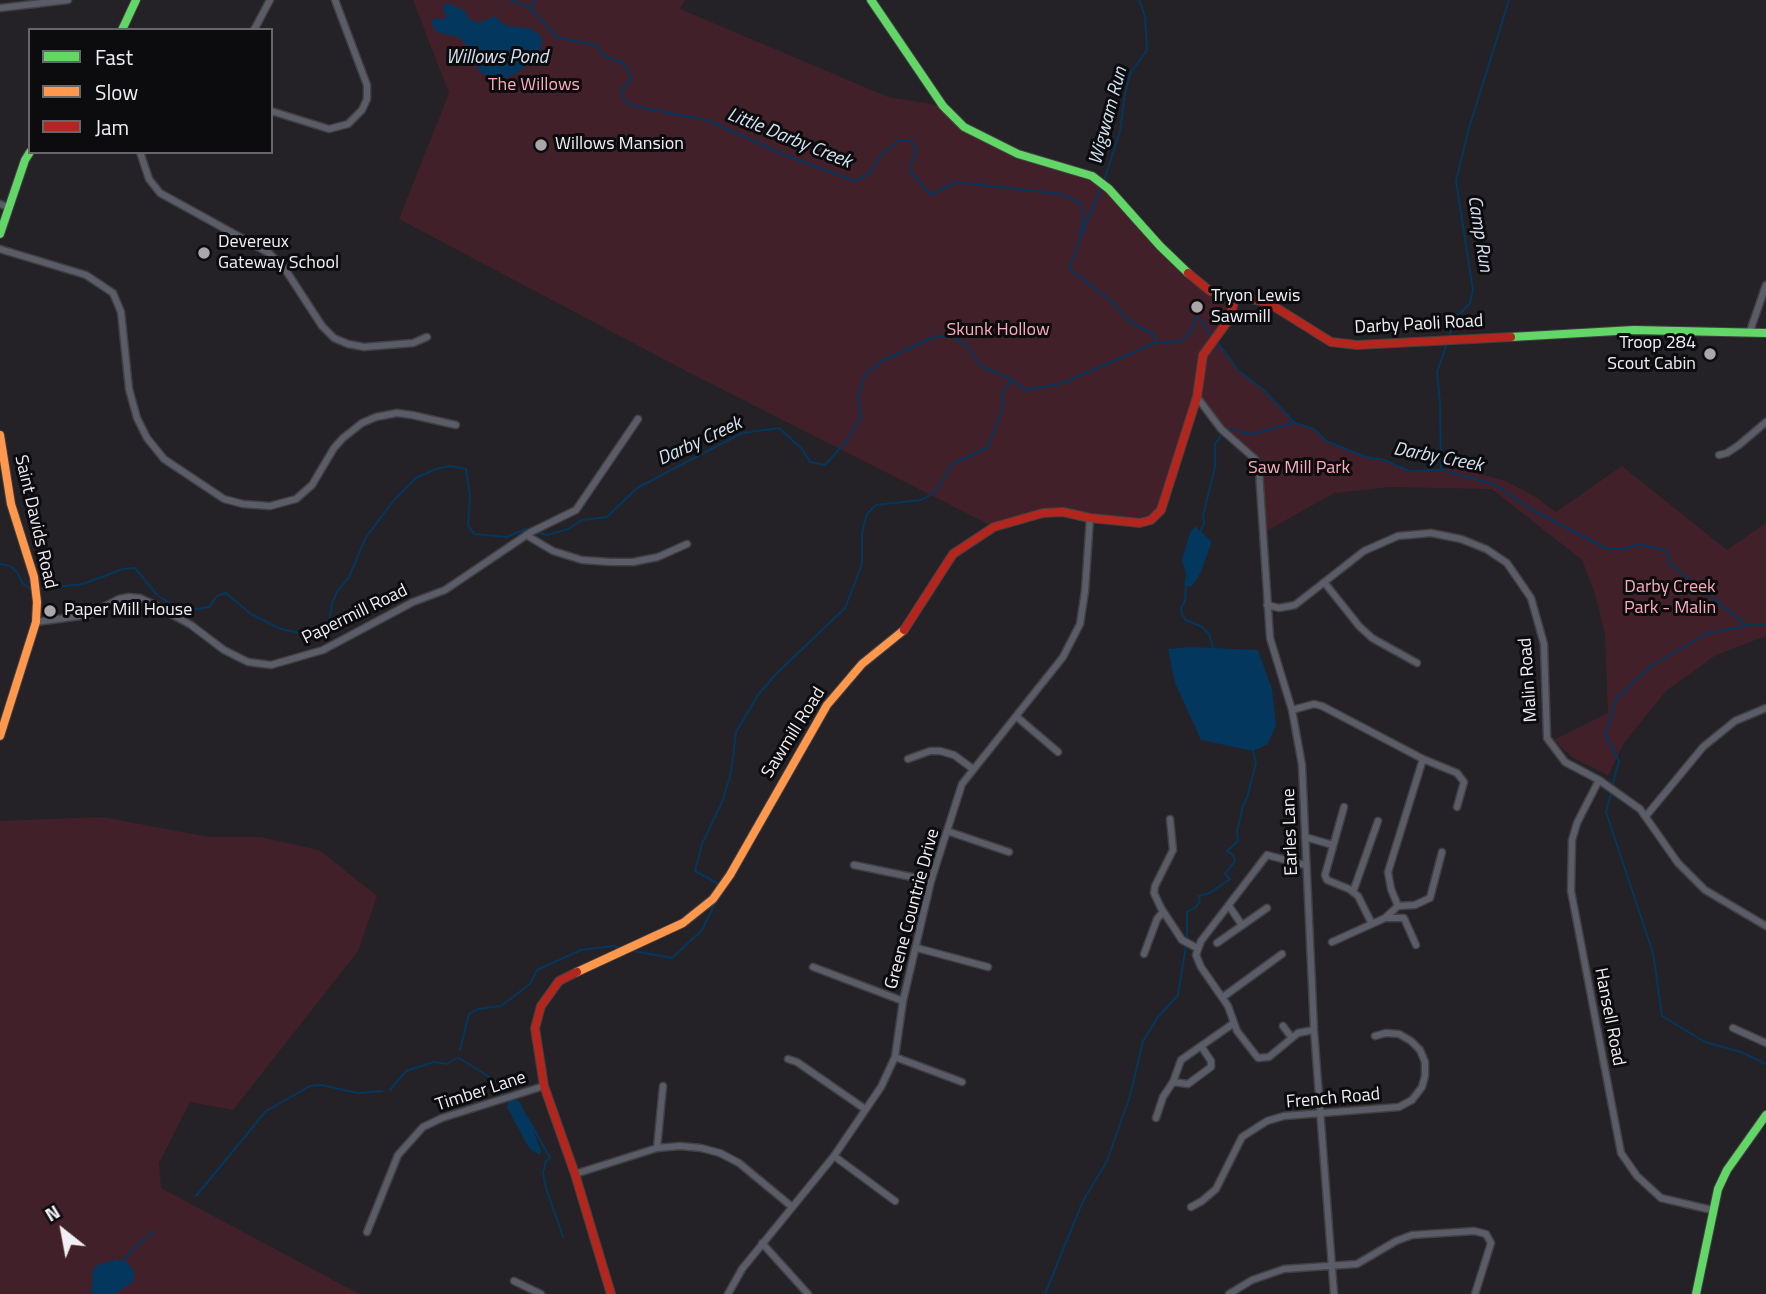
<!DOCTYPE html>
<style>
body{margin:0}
#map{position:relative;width:1766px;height:1294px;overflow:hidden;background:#242226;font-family:"Titillium Web",sans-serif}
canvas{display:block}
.legend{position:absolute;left:28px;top:28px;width:245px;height:126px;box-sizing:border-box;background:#0c0b0e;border:2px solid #68666a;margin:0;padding:9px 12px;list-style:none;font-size:21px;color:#f1eff4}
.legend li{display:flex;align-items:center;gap:14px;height:35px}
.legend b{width:35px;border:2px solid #68666a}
.north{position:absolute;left:28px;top:1196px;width:70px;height:70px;-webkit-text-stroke:5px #0c0b0e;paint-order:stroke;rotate:329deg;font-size:19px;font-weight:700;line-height:28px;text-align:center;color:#f1eff4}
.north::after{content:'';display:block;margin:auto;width:24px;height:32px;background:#f1eff4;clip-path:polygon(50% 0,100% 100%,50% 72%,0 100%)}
</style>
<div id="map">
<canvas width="1766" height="1294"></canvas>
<ul class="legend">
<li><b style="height:9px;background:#63d668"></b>Fast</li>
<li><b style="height:9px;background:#ff974d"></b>Slow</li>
<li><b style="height:9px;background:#b3261e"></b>Jam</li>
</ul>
<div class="north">N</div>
</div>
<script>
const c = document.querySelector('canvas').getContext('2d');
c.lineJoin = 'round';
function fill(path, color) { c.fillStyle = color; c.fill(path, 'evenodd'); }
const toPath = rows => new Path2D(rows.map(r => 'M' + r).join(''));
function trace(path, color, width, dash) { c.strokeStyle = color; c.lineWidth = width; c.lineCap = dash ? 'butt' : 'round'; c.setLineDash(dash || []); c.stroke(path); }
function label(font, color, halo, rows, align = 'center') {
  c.font = font + ' "Titillium Web",sans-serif'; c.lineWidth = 6; c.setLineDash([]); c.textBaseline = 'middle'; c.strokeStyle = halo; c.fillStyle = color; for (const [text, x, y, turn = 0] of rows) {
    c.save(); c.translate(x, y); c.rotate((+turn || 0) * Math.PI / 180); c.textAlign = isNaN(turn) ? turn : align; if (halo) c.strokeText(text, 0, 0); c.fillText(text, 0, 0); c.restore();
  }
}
const green = toPath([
 [413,0,685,0,680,9,888,97,943,106,957,121,1018,154,1092,176,1201,285,1235,297,1234,323,1217,341,1239,370,1264,390,1295,423,1314,429,1326,441,1366,457,1384,460,1409,471,1456,468,1506,481,1534,496,1556,512,1622,466,1727,550,1766,523,1766,636,1716,655,1666,691,1624,743,1608,775,1572,757,1554,740,1608,713,1605,634,1596,597,1582,560,1492,489,1390,487,1334,493,1263,533,1258,464,1240,447,1197,398,1161,510,1140,523,1063,512,994,527,688,372,399,219,449,93],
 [102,817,209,837,260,837,319,850,377,896,358,951,233,1110,190,1102,159,1163,161,1188,359,1294,0,1294,0,821]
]);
const water = toPath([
 [448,3,465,11,469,19,479,23,495,16,504,25,532,29,542,37,541,49,532,62,515,74,503,79,490,78,480,72,474,62,473,52,460,38,437,32,432,25,431,20,436,18,443,20,446,16,443,9,444,5],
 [1195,526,1211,541,1211,544,1200,574,1192,586,1187,586,1184,585,1187,576,1182,560,1190,533],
 [1191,647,1258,650,1272,689,1276,725,1268,744,1253,751,1201,740,1175,683,1168,649],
 [516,1099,520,1103,531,1124,541,1151,540,1155,531,1150,526,1143,507,1107,509,1100],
 [113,1260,126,1261,129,1265,134,1271,134,1281,115,1294,91,1294,93,1271,95,1266]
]);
const stream = toPath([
 [511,0,530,8,558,38,596,45,604,56,623,63,632,78,621,91,624,100,633,106,707,120,787,156,855,181,870,173,880,156,898,141,910,141,917,149,912,161,911,172,931,195,956,182,1061,194,1080,203,1084,215,1080,238,1069,269,1109,299,1130,322,1155,335,1155,342],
 [531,8,535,0],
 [1104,181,1120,131,1125,93,1131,72,1147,50,1145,16,1139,0],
 [1082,233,1102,186],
 [1449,338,1453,321,1470,303,1473,290,1456,181,1469,128,1509,0],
 [1218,343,1239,371,1264,390,1295,423,1314,429,1326,441,1366,457,1384,460,1409,471,1441,470,1494,484,1532,510,1608,549,1624,549,1638,544,1667,551,1669,563,1745,624,1766,624],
 [1225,429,1252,434,1294,423],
 [1441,469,1440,403,1437,372,1447,343],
 [536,532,547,535,568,529,582,520,607,517,637,488,742,433,779,428,802,449,810,462,825,465,849,438,861,417,858,397,865,374,882,361,936,336,952,337,965,344,981,366,1012,380,1026,390,1063,383,1155,343,1181,341,1193,329,1195,318,1201,320,1212,336],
 [1200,532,1204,524,1203,516,1215,467,1215,444,1222,434],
 [0,564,10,566,17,572,23,584,32,589],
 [1187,574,1185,601,1181,608,1182,614,1186,620,1202,627,1209,634,1213,648],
 [38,589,83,584,123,569,135,568,157,595,174,606,197,609,209,607,217,596,226,593,251,614,281,629,309,635,323,628,330,618,332,603,338,590,349,577,366,537,395,499,416,478,436,469,451,466,466,469,470,496,468,525,474,534,507,537,526,529,530,530],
 [1612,787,1619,761,1605,735,1617,698,1651,666,1708,633,1746,626],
 [1611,793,1606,812,1653,953,1662,1016,1705,1042,1741,1052,1766,1064],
 [717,887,717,883,695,871,702,844,722,802,731,773,736,732,758,695,775,675,845,608,862,564,862,532,867,514,876,505,921,500,935,492,953,464,988,447,1003,407,1002,393,1012,380],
 [1187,941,1187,912,1196,907,1200,901,1199,896,1210,893,1230,879,1225,874,1235,861,1233,855,1227,851,1238,841,1237,831,1243,806,1247,798,1256,763,1253,751],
 [634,951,672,958,702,930,715,903],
 [460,1050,469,1014,478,1009,501,1006,530,984,537,970,581,950,614,946,622,949],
 [459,1058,488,1076,496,1089,505,1096],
 [390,1090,406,1071,434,1062,447,1064,457,1058],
 [527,1117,550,1158,546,1161,543,1173,546,1188,563,1237],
 [196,1196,266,1111,310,1086,321,1085,358,1093,382,1091],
 [123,1260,136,1246,155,1231],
 [1045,1294,1083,1201,1107,1161,1130,1096,1143,1041,1158,1017,1178,995,1186,946]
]);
const street = toPath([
 [0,8,68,0],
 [254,30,270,0],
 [271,111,329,129,348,124,362,110,367,99,367,85,335,0],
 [140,152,149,179,160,193,269,253,285,269,322,326,334,338,348,344,364,347,413,343,427,337],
 [0,204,8,207],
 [0,249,86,275,113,293,121,312,129,389,137,418,147,438,164,459,224,499,243,504,270,506,296,499,312,485,334,448,343,438,362,423,376,417,397,413,412,415,456,425],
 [1750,331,1766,285],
 [1197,397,1221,429,1255,459,1259,471,1270,638,1292,710,1302,765,1314,1030,1334,1294],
 [1719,455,1727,453,1739,445,1766,422],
 [526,535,553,551,582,560,611,562,633,562,658,557,687,544],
 [1324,582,1359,626,1372,638,1417,663],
 [1267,605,1279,608,1295,605,1364,551,1398,536,1431,533,1461,539,1486,549,1507,563,1531,598,1544,644,1547,738,1565,762,1599,780,1640,809,1678,863,1705,890,1766,926],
 [36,622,88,615,119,599,129,597,140,598,155,605,191,625,224,650,248,662,271,665,323,650,413,602,445,590,531,532,576,510,638,419],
 [1292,710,1314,704,1322,706,1423,759,1457,773,1464,782,1457,807],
 [1017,717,1058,752],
 [908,759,930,751,940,751,954,755,973,769],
 [1599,780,1577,823,1572,840,1571,891,1621,1153,1637,1176,1661,1198,1712,1210],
 [1344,807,1325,875,1327,880,1349,889,1358,896,1372,924],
 [1646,816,1703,747,1735,721,1766,708],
 [1170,819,1173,850,1155,886,1154,893,1161,908,1182,940,1197,948],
 [947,831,1009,852],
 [1305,837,1333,845],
 [854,865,931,881],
 [1305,865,1267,855,1201,941,1196,955,1201,967,1228,1006,1237,1031,1258,1058,1269,1057,1298,1033,1314,1030],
 [1353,892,1378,821],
 [1229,906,1242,925],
 [1398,906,1391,889,1388,872,1423,759],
 [1386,918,1404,918,1416,945],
 [1332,942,1385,918,1398,906,1415,905,1430,898,1442,852],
 [1217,943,1267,908],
 [917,948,988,967],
 [1144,954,1157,919,1163,912],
 [813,967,903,1001],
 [1223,997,1282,954],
 [1283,1026,1292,1038],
 [1733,1028,1766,1043],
 [895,1057,962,1082],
 [788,1059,797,1062,865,1109],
 [1173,1082,1188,1084,1211,1067,1211,1061,1201,1046],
 [1156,1118,1163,1097,1173,1082,1181,1060,1234,1023],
 [657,1148,663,1086],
 [834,1156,895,1201],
 [575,1174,657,1148,680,1146,701,1148,720,1153,739,1163,791,1206],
 [1191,1207,1202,1201,1216,1189,1242,1137,1267,1121,1284,1116,1399,1107,1412,1100,1422,1087,1425,1076,1425,1062,1420,1050,1411,1041,1399,1034,1386,1033,1375,1036],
 [367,1232,398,1155,423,1127,442,1118,544,1086],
 [762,1243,808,1294],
 [514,1281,541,1294],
 [728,1294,742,1269,834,1156,881,1087,895,1057,903,1001,931,881,962,784,1063,657,1080,624,1085,591,1090,518],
 [1229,1294,1252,1280,1284,1269,1357,1264,1396,1241,1412,1235,1474,1231,1486,1234,1491,1243,1475,1294]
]);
const fast = toPath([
 [871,0,943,106,964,127,1018,154,1092,176,1109,189,1160,246,1188,273],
 [122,30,136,0],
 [0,234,25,160,30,152],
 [1511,337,1634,330,1766,333],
 [1696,1294,1718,1189,1727,1170,1766,1115]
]);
const slow = toPath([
 [0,435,11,504,34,577,37,602,36,622,0,736],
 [577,972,683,923,713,899,730,875,827,705,862,664,904,630]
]);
const jam = toPath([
 [1188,273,1210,291,1267,302,1331,342,1357,345,1511,337],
 [904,630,953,554,994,527,1043,513,1063,512,1090,518,1140,523,1151,520,1161,510,1197,397,1203,355,1230,318,1235,297],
 [577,972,559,981,541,1006,535,1028,544,1086,575,1174,611,1294]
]);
const markers = [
 [541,145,7,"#a9a7ac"],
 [204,253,7,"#a9a7ac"],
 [1197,307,7,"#a9a7ac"],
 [1710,354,7,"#a9a7ac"],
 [50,611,7,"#a9a7ac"]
];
const parkNames = [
 ["The Willows",534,86],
 ["Skunk Hollow",998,331],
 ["Saw Mill Park",1299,469],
 ["Darby Creek",1670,588],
 ["Park - Malin",1670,609]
];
const poiNames = [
 ["Willows Mansion",555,145],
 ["Devereux",218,243],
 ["Gateway School",218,264],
 ["Tryon Lewis",1211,297],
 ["Sawmill",1211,318],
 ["Troop 284",1696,344,"right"],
 ["Scout Cabin",1696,365,"right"],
 ["Paper Mill House",64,611]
];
const streetNames = [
 ["Darby Paoli Road",1419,325,-3],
 ["Saint Davids Road",35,522,77],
 ["Papermill Road",355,615,-26],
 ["Malin Road",1529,680,-94],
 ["Sawmill Road",794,733,-58],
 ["Earles Lane",1291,832,-92],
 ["Greene Countrie Drive",913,909,-75],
 ["Hansell Road",1609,1017,79],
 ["Timber Lane",481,1092,-18],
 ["French Road",1333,1099,-5]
];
const waterNames = [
 ["Willows Pond",497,58],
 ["Wigwam Run",1109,116,-75],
 ["Little Darby Creek",789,139,22],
 ["Camp Run",1479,234,81],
 ["Darby Creek",700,442,-25],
 ["Darby Creek",1438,458,11]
];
fill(green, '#422029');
fill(water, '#03375e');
trace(stream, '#03375e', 2);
trace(street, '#414042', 9);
trace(fast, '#414042', 10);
trace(slow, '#414042', 10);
trace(jam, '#414042', 10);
trace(street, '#5a5c68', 6);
trace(fast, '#63d668', 8);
trace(slow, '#ff974d', 8);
trace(jam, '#b3261e', 8);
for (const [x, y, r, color] of markers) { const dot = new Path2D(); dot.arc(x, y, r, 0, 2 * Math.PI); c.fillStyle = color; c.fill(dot); trace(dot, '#0c0b0e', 2.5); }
label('18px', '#fcabbc', '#0c0b0e', parkNames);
label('18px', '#f1eff4', '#0c0b0e', poiNames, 'left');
label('18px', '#f1eff4', '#0c0b0e', streetNames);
label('italic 19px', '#d4e2f0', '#0c0b0e', waterNames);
</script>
